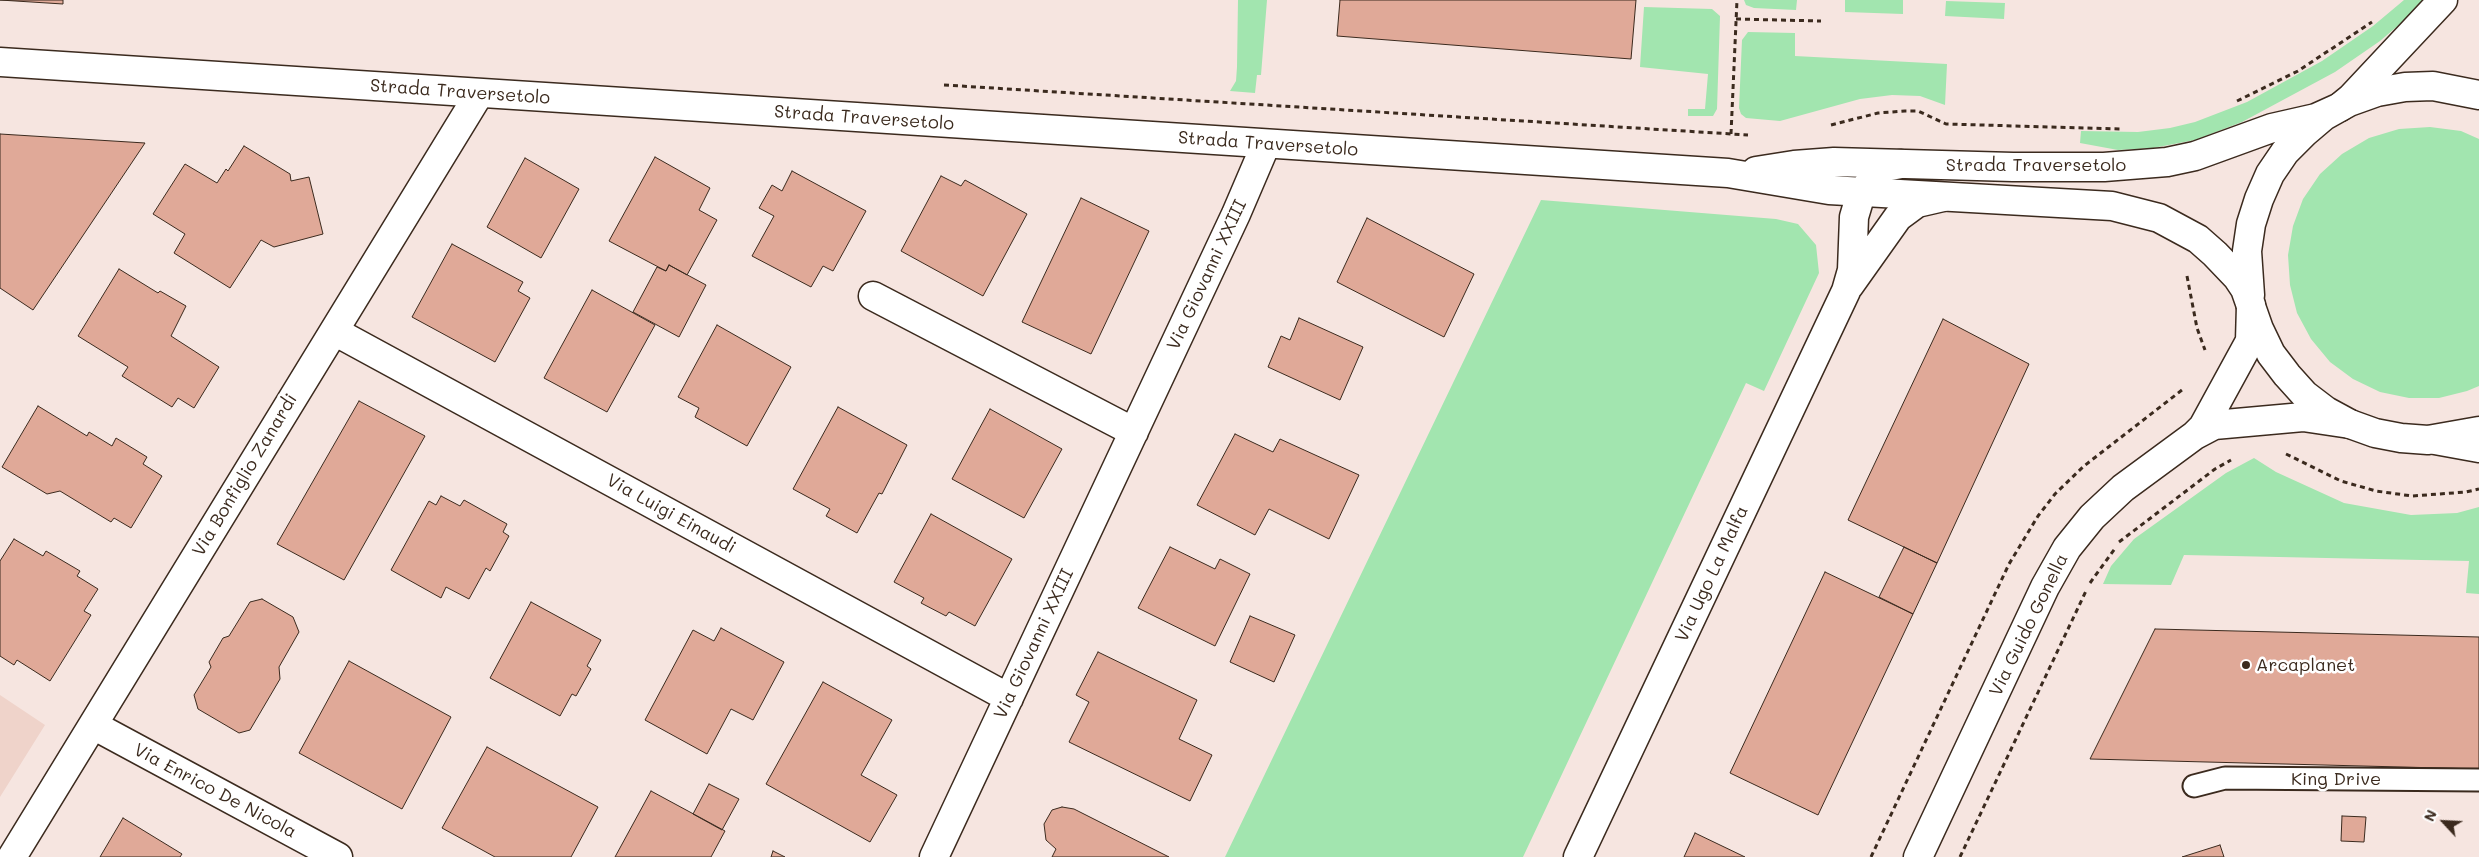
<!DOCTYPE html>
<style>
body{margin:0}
#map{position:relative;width:2479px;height:857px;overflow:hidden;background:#f6e5e0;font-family:Mali,sans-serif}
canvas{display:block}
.north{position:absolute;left:2419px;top:797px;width:50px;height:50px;-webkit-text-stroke:4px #fff;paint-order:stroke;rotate:295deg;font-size:14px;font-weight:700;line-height:20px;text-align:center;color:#3b2a1e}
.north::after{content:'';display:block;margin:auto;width:18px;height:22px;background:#3b2a1e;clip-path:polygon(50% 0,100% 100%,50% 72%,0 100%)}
</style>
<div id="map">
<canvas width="2479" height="857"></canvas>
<div class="north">N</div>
</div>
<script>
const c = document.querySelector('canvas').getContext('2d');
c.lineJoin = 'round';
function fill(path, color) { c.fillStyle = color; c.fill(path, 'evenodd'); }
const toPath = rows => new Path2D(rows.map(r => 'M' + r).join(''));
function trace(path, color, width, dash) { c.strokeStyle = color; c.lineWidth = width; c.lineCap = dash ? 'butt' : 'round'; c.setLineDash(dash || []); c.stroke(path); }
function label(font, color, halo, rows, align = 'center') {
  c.font = font + ' Mali,sans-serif'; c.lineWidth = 5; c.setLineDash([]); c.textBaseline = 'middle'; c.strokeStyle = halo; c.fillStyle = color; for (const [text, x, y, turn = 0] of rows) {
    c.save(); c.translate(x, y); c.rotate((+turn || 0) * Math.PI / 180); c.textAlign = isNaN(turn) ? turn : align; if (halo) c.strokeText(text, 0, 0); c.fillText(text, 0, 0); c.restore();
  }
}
const built = toPath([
 [0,695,45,725,0,797]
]);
const green = toPath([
 [1238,0,1267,0,1261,75,1257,75,1255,93,1230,91,1236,81,1237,67],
 [1744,0,1797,0,1796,10,1754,8,1746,5],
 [1845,0,1903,0,1903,14,1845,12],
 [2404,0,2428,0,2380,41,2335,72,2242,122,2195,140,2153,148,2118,150,2080,143,2081,131,2138,132,2170,128,2195,122,2247,102,2322,61,2373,26],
 [1946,1,2005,3,2004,19,1945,16],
 [1644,7,1712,9,1720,16,1717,109,1713,116,1688,116,1688,109,1705,109,1708,74,1640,67],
 [1748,32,1795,33,1795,56,1947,64,1945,105,1920,96,1892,95,1860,99,1780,121,1746,118,1741,114,1739,108,1742,40],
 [2430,127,2461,131,2479,139,2479,386,2467,391,2439,398,2409,398,2380,392,2353,379,2330,362,2311,339,2297,313,2290,285,2288,255,2293,226,2303,199,2320,174,2342,154,2369,138,2399,129],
 [1541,200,1776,219,1798,224,1816,245,1819,273,1764,391,1746,383,1523,857,1225,857],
 [2254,458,2276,472,2344,503,2411,515,2457,513,2479,507,2479,594,2466,593,2469,561,2184,555,2171,585,2103,584,2111,566,2134,539,2226,473]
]);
const building = toPath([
 [0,0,63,0,63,4,0,0],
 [1340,0,1636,0,1631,59,1337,36,1340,0],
 [0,134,145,143,33,310,0,288,0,134],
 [244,146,290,174,291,181,309,177,323,234,274,247,261,240,230,288,174,253,185,234,153,214,185,164,217,183,226,169,228,171,244,146],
 [655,157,710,188,699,210,717,220,687,275,669,265,666,271,609,241,655,157],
 [525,158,579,189,541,258,487,227,525,158],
 [792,171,866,211,833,271,823,266,811,287,752,256,774,216,759,208,772,185,782,191,792,171],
 [941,176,961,186,965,180,1027,214,983,296,901,251,941,176],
 [1081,198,1149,231,1091,354,1022,322,1081,198],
 [1367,218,1474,274,1444,337,1337,282,1367,218],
 [452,244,523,282,518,291,530,298,495,362,412,317,452,244],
 [669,265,706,285,679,337,633,312,657,267,666,271,669,265],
 [119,269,158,293,160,291,186,306,171,336,219,367,194,408,178,398,172,407,122,376,128,367,78,336,119,269],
 [592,290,655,325,607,412,544,378,592,290],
 [1299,318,1363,347,1340,400,1268,367,1281,336,1290,340,1299,318],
 [1943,319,2029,364,1937,563,1848,520,1943,319],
 [717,325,791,367,747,446,695,417,699,408,678,397,717,325],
 [359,401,425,436,344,580,277,544,359,401],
 [38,406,87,436,89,432,112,446,116,438,147,457,143,464,162,476,131,528,114,518,111,522,60,491,47,494,2,467,38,406],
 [838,407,907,445,882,494,879,493,857,533,826,516,830,509,793,489,838,407],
 [990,409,1062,449,1024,518,952,479,990,409],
 [1235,434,1273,452,1280,439,1359,475,1329,539,1269,509,1255,535,1197,505,1235,434],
 [441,496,460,506,464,500,507,524,503,532,509,536,490,571,486,568,469,599,446,587,441,598,391,570,429,501,436,505,441,496],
 [931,514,1012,559,975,626,949,612,946,616,921,603,924,598,894,582,931,514],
 [14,539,43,556,46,551,80,571,77,576,98,589,84,611,91,615,50,681,17,660,14,665,0,656,0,561,14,539],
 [1170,547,1215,569,1220,559,1250,574,1215,646,1138,608,1170,547],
 [1904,547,1937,563,1913,614,1879,597,1904,547],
 [1825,572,1913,614,1818,815,1730,773,1825,572],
 [262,599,293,617,299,632,279,667,280,679,250,730,239,733,198,709,194,695,211,667,209,662,223,638,229,636,250,602,262,599],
 [531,602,601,640,587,666,591,669,576,696,572,694,560,716,490,678,531,602],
 [1250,616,1295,635,1274,682,1230,662,1250,616],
 [721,628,784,662,753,720,731,709,707,754,645,720,693,630,714,641,721,628],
 [2155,629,2479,637,2479,769,2090,759,2155,629],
 [1098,652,1197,700,1179,739,1212,755,1190,801,1069,742,1089,702,1076,695,1098,652],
 [349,661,451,717,402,809,299,753,349,661],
 [823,682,892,720,861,775,897,795,870,842,766,784,823,682],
 [487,747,598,807,571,857,495,857,442,828,487,747],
 [709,784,739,799,722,830,693,814,709,784],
 [651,791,725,831,711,857,615,857,651,791],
 [1062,807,1074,809,1169,857,1052,857,1056,849,1046,840,1044,824,1052,810,1062,807],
 [2342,816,2366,817,2364,842,2341,841,2342,816],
 [123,818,182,854,180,857,100,857,123,818],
 [1695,833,1745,857,1684,857,1695,833],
 [2220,845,2224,857,2182,857,2220,845],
 [773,851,785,857,771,857,773,851]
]);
const path = toPath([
 [1736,19,1821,21],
 [944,85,1748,135],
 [2237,101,2298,71,2372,22],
 [1831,125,1878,113,1905,111,1918,111,1946,124,2120,129],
 [1731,134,1737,0],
 [2187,276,2197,328,2205,350],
 [2286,454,2341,481,2376,491,2412,496,2466,492,2479,489],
 [2119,542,2215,469,2231,460],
 [2090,583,2116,547],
 [1871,857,2009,564,2038,516,2055,494,2084,466,2182,390],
 [1960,857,2086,591]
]);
const service = toPath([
 [2194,786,2225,778,2479,780]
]);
const minor = toPath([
 [2340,107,2351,98,2443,0],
 [1849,286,1898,217,1917,203,1943,197],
 [873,296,1134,432],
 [334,331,1009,698],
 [2195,435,2203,427,2250,341,2251,305],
 [2435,440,2479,448],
 [93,725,338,857],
 [12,857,479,94],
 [934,857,1236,214,1266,144],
 [1578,857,1846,291,1852,270,1854,217,1860,197,1874,175,1885,167,1901,164],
 [1918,857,2045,587,2067,548,2092,517,2123,488,2195,435,2214,425,2303,417,2350,424]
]);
const secondary = toPath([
 [0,62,1728,173,1829,190,2112,206,2159,218,2198,239,2215,254,2237,277,2245,289,2259,329,2271,354,2287,375,2305,395,2326,411,2350,424,2375,433,2401,438,2428,440,2479,431],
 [1756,171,1794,165,1834,162,2013,167,2104,167,2167,162,2195,156,2272,128,2316,118,2336,109],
 [2250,295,2247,251,2251,224,2259,199,2270,174,2285,152,2304,133,2324,116,2349,102,2377,92,2405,87,2433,86,2479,95]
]);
const markers = [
 [2246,665,5,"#3b2a1e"]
];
const streetNames = [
 ["Strada Traversetolo",460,92,4],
 ["Strada Traversetolo",864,118,4],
 ["Strada Traversetolo",1268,144,4],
 ["Strada Traversetolo",2036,165],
 ["Via Giovanni XXIII",1207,275,-65],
 ["Via Bonfiglio Zanardi",245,475,-59],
 ["Via Luigi Einaudi",671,514,29],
 ["Via Ugo La Malfa",1712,574,-65],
 ["Via Guido Gonella",2029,625,-64],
 ["Via Giovanni XXIII",1034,644,-65],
 ["King Drive",2336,779],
 ["Via Enrico De Nicola",215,791,28]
];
const poiNames = [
 ["Arcaplanet",2256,665]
];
fill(built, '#efd3ca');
fill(green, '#a2e5af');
fill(building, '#e0a998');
trace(building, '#3b2a1e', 1);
trace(service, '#3b2a1e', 25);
trace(minor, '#3b2a1e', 31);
trace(secondary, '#3b2a1e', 31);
trace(path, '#3b2a1e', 3, [5, 4]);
trace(service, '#fff', 21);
trace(minor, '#fff', 28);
trace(secondary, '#fff', 28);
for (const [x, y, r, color] of markers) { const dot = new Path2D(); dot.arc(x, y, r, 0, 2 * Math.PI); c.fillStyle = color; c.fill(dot); trace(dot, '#fff', 2); }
label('18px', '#3b2a1e', '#fff', streetNames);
label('18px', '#3b2a1e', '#fff', poiNames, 'left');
</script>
